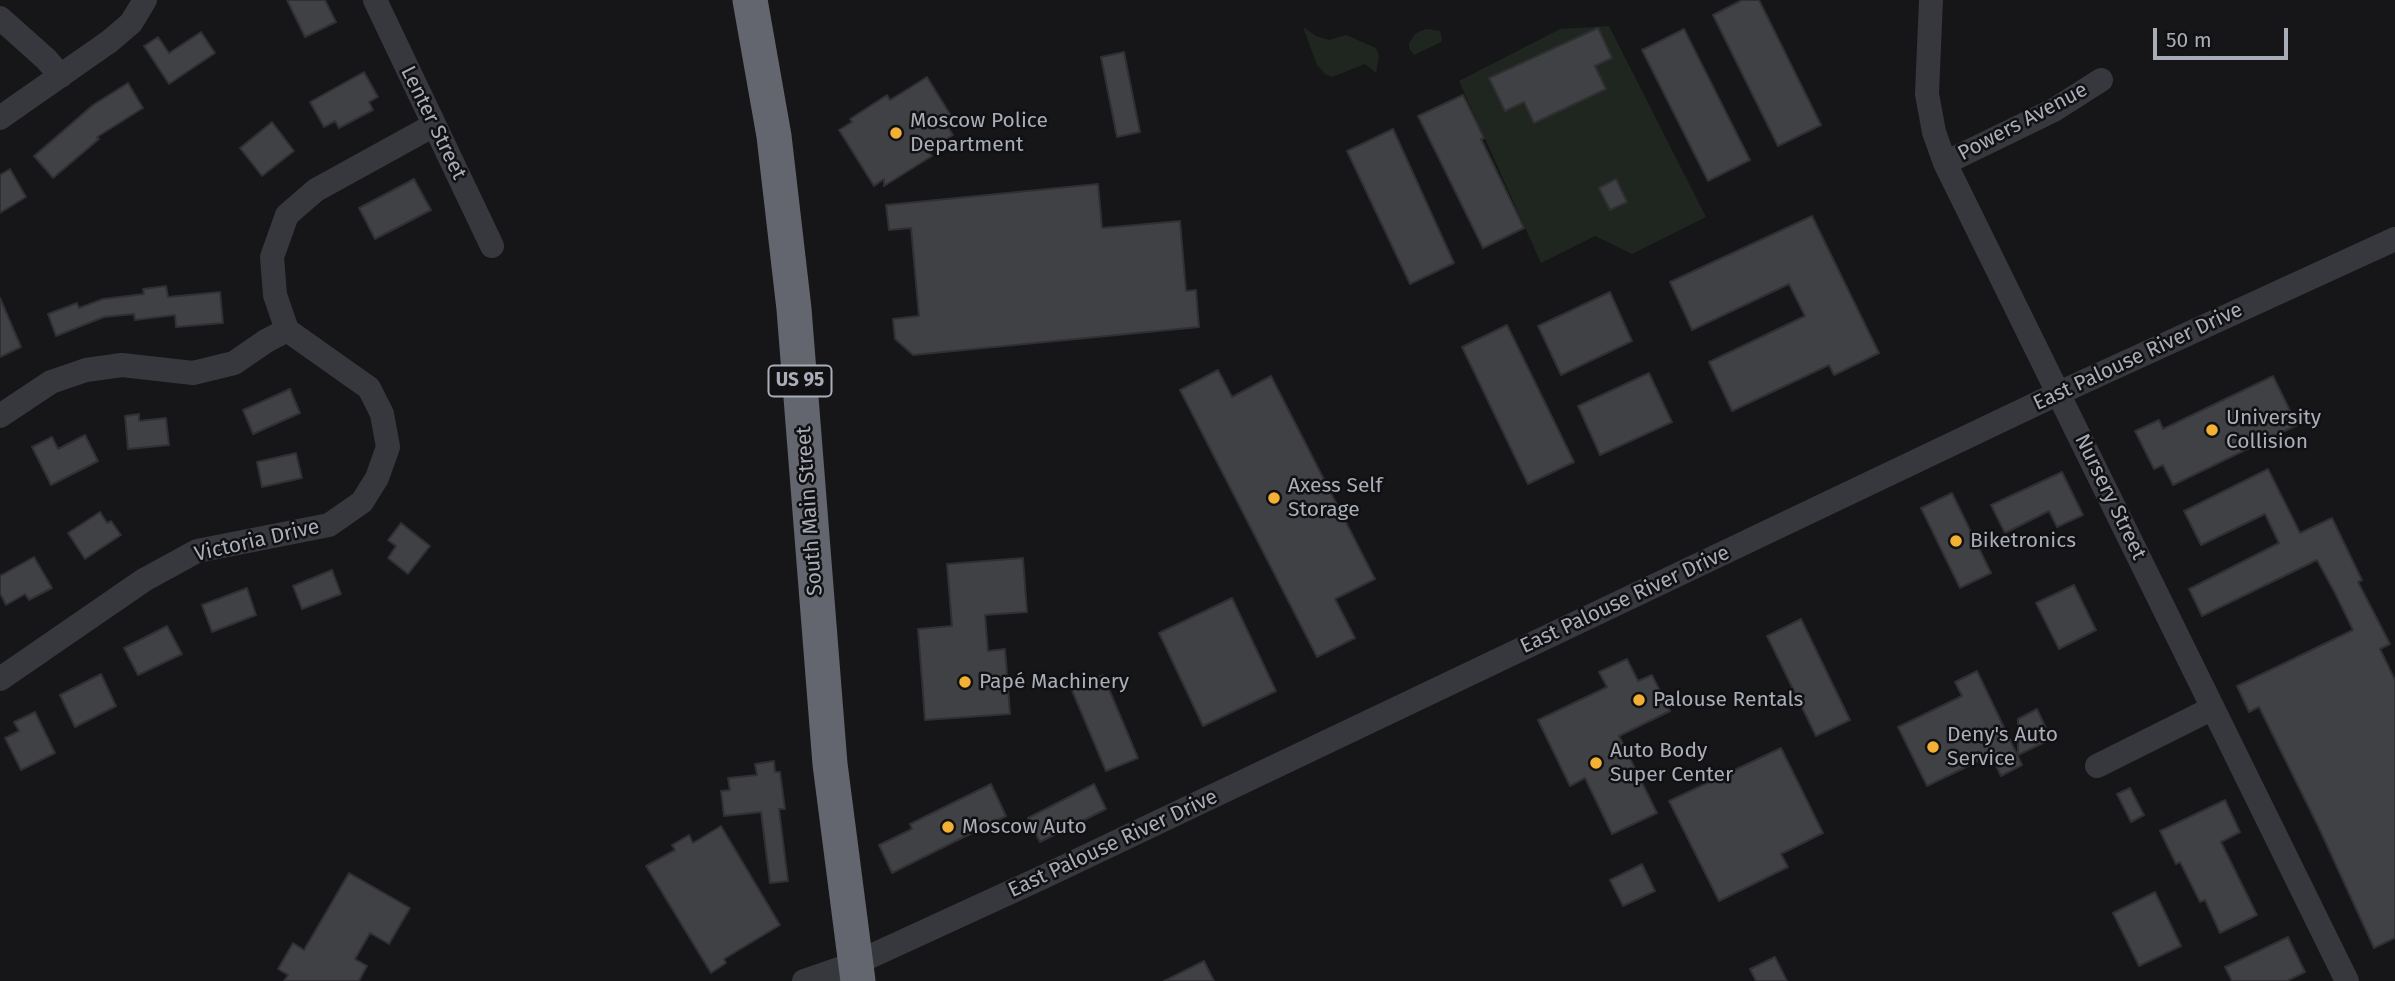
<!DOCTYPE html>
<meta charset="utf-8">
<style>
body{margin:0}
#map{position:relative;width:2395px;height:981px;overflow:hidden;background:#161618;font-family:"Fira Sans",sans-serif}
canvas{display:block}
.scale{position:absolute;left:2153px;top:28px;width:135px;height:32px;box-sizing:border-box;border:4px solid #a8adb8;border-top:0;padding-left:9px;font-size:21px;line-height:24px;white-space:nowrap;color:#a8adb8;-webkit-text-stroke:5px #111113;paint-order:stroke}
</style>
<div id="map">
<canvas width="2395" height="981"></canvas>
<div class="scale">50 m</div>
</div>
<script>
const c = document.querySelector('canvas').getContext('2d');
c.lineJoin = 'round';
function fill(path, color) { c.fillStyle = color; c.fill(path, 'evenodd'); }
const toPath = rows => new Path2D(rows.map(r => 'M' + r).join(''));
function trace(path, color, width, dash) { c.strokeStyle = color; c.lineWidth = width; c.lineCap = dash ? 'butt' : 'round'; c.setLineDash(dash || []); c.stroke(path); }
function label(font, color, halo, rows, align = 'center') {
  c.font = font + ' "Fira Sans",sans-serif'; c.lineWidth = 5; c.setLineDash([]); c.textBaseline = 'middle'; c.strokeStyle = halo; c.fillStyle = color; for (const [text, x, y, turn = 0] of rows) {
    c.save(); c.translate(x, y); c.rotate((+turn || 0) * Math.PI / 180); c.textAlign = isNaN(turn) ? turn : align; if (halo) c.strokeText(text, 0, 0); c.fillText(text, 0, 0); c.restore();
  }
}
const green = toPath([
 [1609,26,1706,217,1632,254,1595,236,1541,263,1459,81,1560,29],
 [1303,27,1316,36,1329,40,1346,35,1376,48,1379,56,1376,73,1365,64,1332,77,1325,74,1317,65],
 [1426,29,1440,31,1442,39,1441,42,1414,55,1409,48,1409,43,1416,33]
]);
const building = toPath([
 [287,0,325,0,336,22,305,37,287,0],
 [1742,0,1759,0,1821,125,1778,146,1713,15,1742,0],
 [1598,28,1612,58,1595,66,1606,89,1534,123,1524,102,1505,111,1489,78,1598,28],
 [1684,29,1750,160,1708,181,1642,50,1684,29],
 [201,32,215,53,169,84,144,46,158,37,169,53,201,32],
 [1124,52,1140,132,1117,137,1101,57,1124,52],
 [364,72,378,97,369,102,373,110,339,128,335,121,324,127,310,102,364,72],
 [927,77,953,119,945,123,953,135,928,151,932,156,884,186,884,179,874,186,839,130,852,122,850,119,887,95,890,100,927,77],
 [128,83,143,108,97,137,99,139,53,178,34,156,93,105,128,83],
 [1463,95,1484,138,1481,139,1524,228,1483,248,1418,116,1463,95],
 [272,122,294,151,262,176,240,148,272,122],
 [1393,129,1454,263,1410,284,1347,151,1393,129],
 [10,169,26,197,0,213,0,175,10,169],
 [414,179,431,210,375,239,359,208,414,179],
 [1616,179,1627,202,1610,210,1599,188,1616,179],
 [1098,184,1102,228,1180,221,1186,291,1196,290,1199,327,913,355,895,339,893,319,919,316,911,228,889,230,886,205,1098,184],
 [1812,216,1879,353,1834,375,1829,365,1732,411,1709,362,1805,316,1789,284,1692,330,1670,282,1812,216],
 [166,286,168,297,220,292,223,323,176,327,175,315,135,320,134,314,104,317,56,336,48,314,77,303,79,308,103,299,144,294,143,289,166,286],
 [1610,292,1632,341,1561,375,1538,326,1610,292],
 [0,298,21,347,0,357,0,298],
 [1507,325,1574,462,1528,484,1462,347,1507,325],
 [1218,370,1232,397,1271,376,1375,579,1335,599,1355,638,1317,657,1180,390,1218,370],
 [1649,373,1672,422,1600,455,1578,406,1649,373],
 [2273,376,2297,425,2173,485,2163,465,2154,469,2135,431,2159,420,2163,429,2273,376],
 [290,389,300,413,253,434,243,410,290,389],
 [139,414,139,421,166,418,169,445,128,449,125,416,139,414],
 [85,435,98,461,51,485,32,447,52,437,58,449,85,435],
 [296,453,302,478,262,487,257,462,296,453],
 [2268,469,2300,533,2332,518,2362,580,2358,582,2390,644,2380,649,2395,680,2395,938,2374,948,2319,828,2259,707,2249,712,2237,686,2353,630,2335,593,2317,560,2202,616,2189,589,2279,543,2265,514,2201,545,2184,511,2268,469],
 [2062,472,2083,515,2057,527,2049,511,2005,533,1991,505,2062,472],
 [1952,493,1991,573,1960,588,1921,508,1952,493],
 [100,512,107,523,111,521,121,535,85,559,68,533,100,512],
 [401,523,430,546,408,574,388,558,396,546,388,540,401,523],
 [34,557,52,588,29,600,25,594,6,605,0,593,0,576,34,557],
 [1023,558,1027,612,985,615,988,651,1005,649,1010,714,925,720,918,629,952,626,947,564,1023,558],
 [332,570,341,594,302,609,293,586,332,570],
 [2074,585,2096,630,2059,649,2036,603,2074,585],
 [247,588,256,615,212,632,202,605,247,588],
 [1232,598,1276,691,1203,726,1159,633,1232,598],
 [1801,619,1850,720,1816,736,1767,636,1801,619],
 [167,626,182,654,138,675,124,648,167,626],
 [1627,659,1638,681,1652,675,1670,711,1619,736,1657,813,1612,834,1585,778,1570,786,1538,720,1607,687,1599,672,1627,659],
 [1977,671,2022,765,2001,776,1991,755,1927,786,1898,727,1962,696,1955,682,1977,671],
 [101,674,116,706,75,727,60,695,101,674],
 [1103,675,1138,758,1106,771,1071,688,1103,675],
 [2037,709,2051,739,2018,755,2018,719,2037,709],
 [35,712,55,753,21,770,5,738,19,731,14,722,35,712],
 [1781,748,1823,833,1781,854,1788,867,1719,901,1669,801,1781,748],
 [774,761,775,772,780,772,785,809,779,809,788,881,770,883,761,812,724,816,721,791,730,790,728,778,757,775,755,764,774,761],
 [991,784,1006,816,892,873,879,845,912,829,910,824,991,784],
 [1094,784,1106,809,1040,842,1028,818,1094,784],
 [2130,788,2144,815,2131,822,2117,794,2130,788],
 [2225,800,2240,832,2221,842,2257,915,2220,933,2205,900,2200,902,2180,862,2176,864,2160,831,2225,800],
 [721,826,780,925,724,959,726,963,711,973,646,866,675,850,672,845,689,835,693,843,721,826],
 [1642,864,1655,891,1623,906,1610,880,1642,864],
 [349,873,410,908,389,944,370,933,355,959,367,966,359,981,284,981,288,975,278,969,293,943,304,950,349,873],
 [2155,892,2181,946,2139,966,2113,913,2155,892],
 [2288,937,2305,972,2287,981,2232,981,2225,967,2288,937],
 [1775,957,1787,981,1756,981,1750,969,1775,957],
 [1204,961,1214,981,1164,981,1204,961]
]);
const minor = toPath([
 [375,0,492,246],
 [1931,0,1927,94,1934,132,1945,163,2347,981],
 [0,18,46,59,61,76],
 [0,118,110,41,131,23,145,0],
 [1945,163,2054,110,2101,80],
 [0,416,51,382,86,370,122,365,193,373,234,363,266,341,287,330],
 [0,679,144,580,197,551,329,525,362,502,377,478,388,447,382,414,369,388,287,330,275,295,272,257,287,215,316,190,434,125],
 [2097,766,2213,708],
 [804,981,856,963,1041,878,2059,393,2395,239]
]);
const highway = toPath([
 [750,0,774,136,794,309,830,764,858,981]
]);
const markers = [
 [896,133,7,"#f2b134"],
 [2212,430,7,"#f2b134"],
 [1274,498,7,"#f2b134"],
 [1956,541,7,"#f2b134"],
 [965,682,7,"#f2b134"],
 [1639,700,7,"#f2b134"],
 [1933,747,7,"#f2b134"],
 [1596,763,7,"#f2b134"],
 [948,827,7,"#f2b134"]
];
const shields = [
 [800,381,63]
];
const shieldNames = [
 ["US 95",800,381]
];
const poiNames = [
 ["Moscow Police",910,121],
 ["Department",910,145],
 ["University",2226,418],
 ["Collision",2226,442],
 ["Axess Self",1288,486],
 ["Storage",1288,510],
 ["Biketronics",1970,541],
 ["Papé Machinery",979,682],
 ["Palouse Rentals",1653,700],
 ["Deny's Auto",1947,735],
 ["Service",1947,759],
 ["Auto Body",1610,751],
 ["Super Center",1610,775],
 ["Moscow Auto",962,827]
];
const streetNames = [
 ["Powers Avenue",2023,122,-28],
 ["Lenter Street",433,123,64],
 ["East Palouse River Drive",2138,357,-25],
 ["Nursery Street",2110,497,64],
 ["South Main Street",810,511,-94],
 ["Victoria Drive",257,541,-13],
 ["East Palouse River Drive",1625,600,-25],
 ["East Palouse River Drive",1113,844,-25]
];
fill(green, '#1e261f');
fill(building, '#404145');
trace(building, '#303034', 2);
trace(minor, '#37383d', 24);
trace(highway, '#63666e', 35);
for (const [x, y, r, color] of markers) { const dot = new Path2D(); dot.arc(x, y, r, 0, 2 * Math.PI); c.fillStyle = color; c.fill(dot); trace(dot, '#111113', 2.5); }
for (const [x, y, w] of shields) { const box = new Path2D(); box.roundRect(x - w / 2, y - 15.5, w, 31, 5); c.fillStyle = '#111113'; c.fill(box); trace(box, '#a8adb8', 2); }
label('bold 19px', '#a8adb8', null, shieldNames);
label('21px', '#a8adb8', '#111113', poiNames, 'left');
label('21px', '#a8adb8', '#111113', streetNames);
</script>
